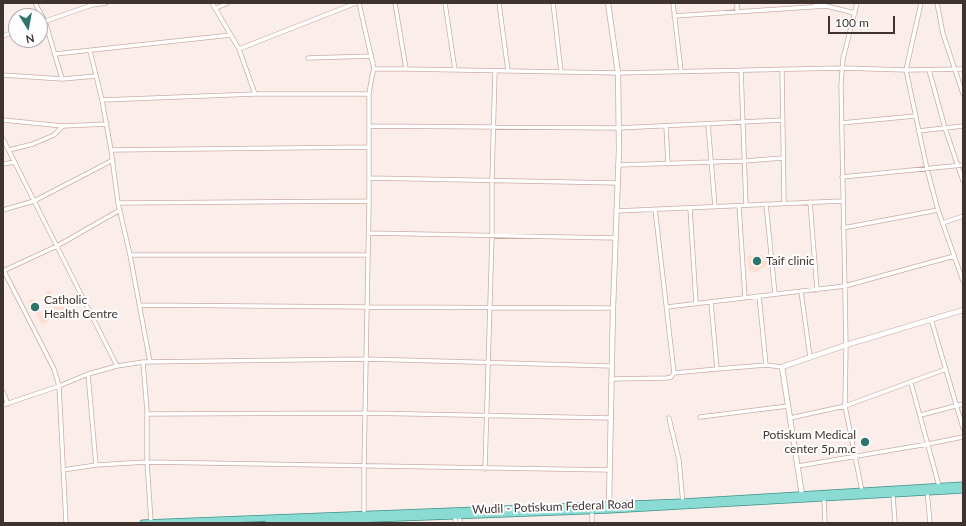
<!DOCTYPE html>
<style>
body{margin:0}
#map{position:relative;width:966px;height:526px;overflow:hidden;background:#fbeeea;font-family:Lato,sans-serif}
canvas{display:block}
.frame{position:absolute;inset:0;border:4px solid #3f3330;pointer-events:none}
.north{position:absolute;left:8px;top:8px;width:40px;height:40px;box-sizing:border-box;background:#fefefe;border:1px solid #b2adac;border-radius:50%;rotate:169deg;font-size:11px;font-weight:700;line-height:16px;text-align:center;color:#3f3330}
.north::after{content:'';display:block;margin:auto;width:14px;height:18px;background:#2e756e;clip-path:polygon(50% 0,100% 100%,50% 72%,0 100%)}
.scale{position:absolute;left:828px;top:16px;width:67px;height:18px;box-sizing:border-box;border:2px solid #3f3330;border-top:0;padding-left:5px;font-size:12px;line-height:14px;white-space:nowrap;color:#3f3330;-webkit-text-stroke:3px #fefefe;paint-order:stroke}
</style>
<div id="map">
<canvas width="966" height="526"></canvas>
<div class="frame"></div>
<div class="north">N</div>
<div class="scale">100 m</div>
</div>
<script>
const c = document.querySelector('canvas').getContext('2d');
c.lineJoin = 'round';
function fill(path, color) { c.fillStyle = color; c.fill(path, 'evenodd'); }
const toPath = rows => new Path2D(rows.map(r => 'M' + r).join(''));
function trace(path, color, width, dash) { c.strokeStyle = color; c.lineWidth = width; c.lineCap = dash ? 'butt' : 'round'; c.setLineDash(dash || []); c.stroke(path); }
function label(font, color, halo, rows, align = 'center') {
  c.font = font + ' Lato,sans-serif'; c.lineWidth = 4; c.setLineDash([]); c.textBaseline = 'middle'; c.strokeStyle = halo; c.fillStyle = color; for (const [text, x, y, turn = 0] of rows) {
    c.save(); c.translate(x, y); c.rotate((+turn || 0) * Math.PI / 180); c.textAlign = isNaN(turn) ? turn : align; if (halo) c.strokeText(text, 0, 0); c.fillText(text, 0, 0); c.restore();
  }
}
const built = toPath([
 [766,255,768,265,755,273,749,270,747,256],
 [50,290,59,307,63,306,66,311,60,315,61,317,56,320,54,318,42,325,28,301,34,298,43,316,54,310,45,292]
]);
const minor = toPath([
 [35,3,45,21,62,79],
 [212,3,239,49,255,94],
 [359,3,374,69,372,76,369,94,369,205,364,467,364,515],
 [395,3,406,69],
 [445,3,455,70],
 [499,3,508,71],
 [553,3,561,72],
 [673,3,681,71],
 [737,3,737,12],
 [814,3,855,13],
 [857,3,843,59,841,85,846,345,845,406,862,491],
 [921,3,906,70,927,169,938,210,963,281],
 [937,3,943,34,963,94],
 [216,8,228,3],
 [674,16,826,6],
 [40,23,92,5,106,3],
 [3,36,16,31],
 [239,49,356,3],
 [90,51,102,100,111,150,118,203,130,255,150,362],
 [55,54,231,35],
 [308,58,372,56],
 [374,69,406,69,618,73,841,68,906,70,963,69],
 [782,69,784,203],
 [741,70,746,205],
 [929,70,945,128,963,181],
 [3,75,62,79,96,76],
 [102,100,255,94,369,94],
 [3,120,63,126,107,124],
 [841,123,915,116],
 [708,124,715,207],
 [369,126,618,128,783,120],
 [666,126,668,164],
 [918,131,963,126],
 [3,139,117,366],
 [9,150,33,144,54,135,63,126],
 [111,150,369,147],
 [3,164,15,162],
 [618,165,744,161,783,158],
 [842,177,963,165],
 [369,178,617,183],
 [810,202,817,290],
 [118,203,369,201],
 [766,204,775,294],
 [739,206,745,298],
 [690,208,696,303],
 [655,209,674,373],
 [3,210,34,201,113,160],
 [616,211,842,201],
 [943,223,963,216],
 [843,228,938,210],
 [369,233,615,238],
 [130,255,368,255],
 [3,271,57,246,120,210],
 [4,271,54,369,59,386,66,523],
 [801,291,810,357],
 [759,296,766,365],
 [711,302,717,369],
 [139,305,367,307,613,308],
 [667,307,845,286,954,256],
 [931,319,963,428],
 [143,362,147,411,147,462,151,522],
 [88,374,96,465],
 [611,379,667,378,671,377,674,373,717,369,766,365,782,367],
 [911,383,939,486],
 [3,392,8,404],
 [3,405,59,386,88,374,117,366,143,362,366,359,611,366],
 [147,414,365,413,611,418],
 [921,415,963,404],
 [700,417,788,406],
 [669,418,679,460,683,504],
 [790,418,845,406,946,369],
 [798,466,928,444,963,437],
 [485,469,492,236,492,180,495,71],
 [63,470,96,465,147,462,610,470],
 [927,490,930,523],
 [893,495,895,523],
 [824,499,825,523],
 [592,510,592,523],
 [454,514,456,523],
 [459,514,460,523]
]);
const tertiary = toPath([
 [608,3,618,73,619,149,613,308,609,505],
 [802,495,782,367,846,345,963,310]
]);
const primary = toPath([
 [143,523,683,502,963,485],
 [268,523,610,510,963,490]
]);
const markers = [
 [757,261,5,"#2e756e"],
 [35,307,5,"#2e756e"],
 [865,442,5,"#2e756e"]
];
const poiNames = [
 ["Taif clinic",766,261],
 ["Catholic",44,300],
 ["Health Centre",44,314],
 ["Potiskum Medical",856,435,"right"],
 ["center 5p.m.c",856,449,"right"]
];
const streetNames = [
 ["Wudil - Potiskum Federal Road",553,507,-2]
];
fill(built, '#fedfd6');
trace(minor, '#caaca4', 5);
trace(tertiary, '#caaca4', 6);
trace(primary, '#3d9187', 7);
trace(minor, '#fff', 3.5);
trace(tertiary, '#fff', 4.5);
trace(primary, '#8adbd3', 5.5);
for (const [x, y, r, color] of markers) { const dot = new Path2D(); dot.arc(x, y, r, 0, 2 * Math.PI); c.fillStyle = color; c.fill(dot); trace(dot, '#fefefe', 1.5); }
label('12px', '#3f3330', '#fefefe', poiNames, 'left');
label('12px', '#3f3330', '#fefefe', streetNames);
</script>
